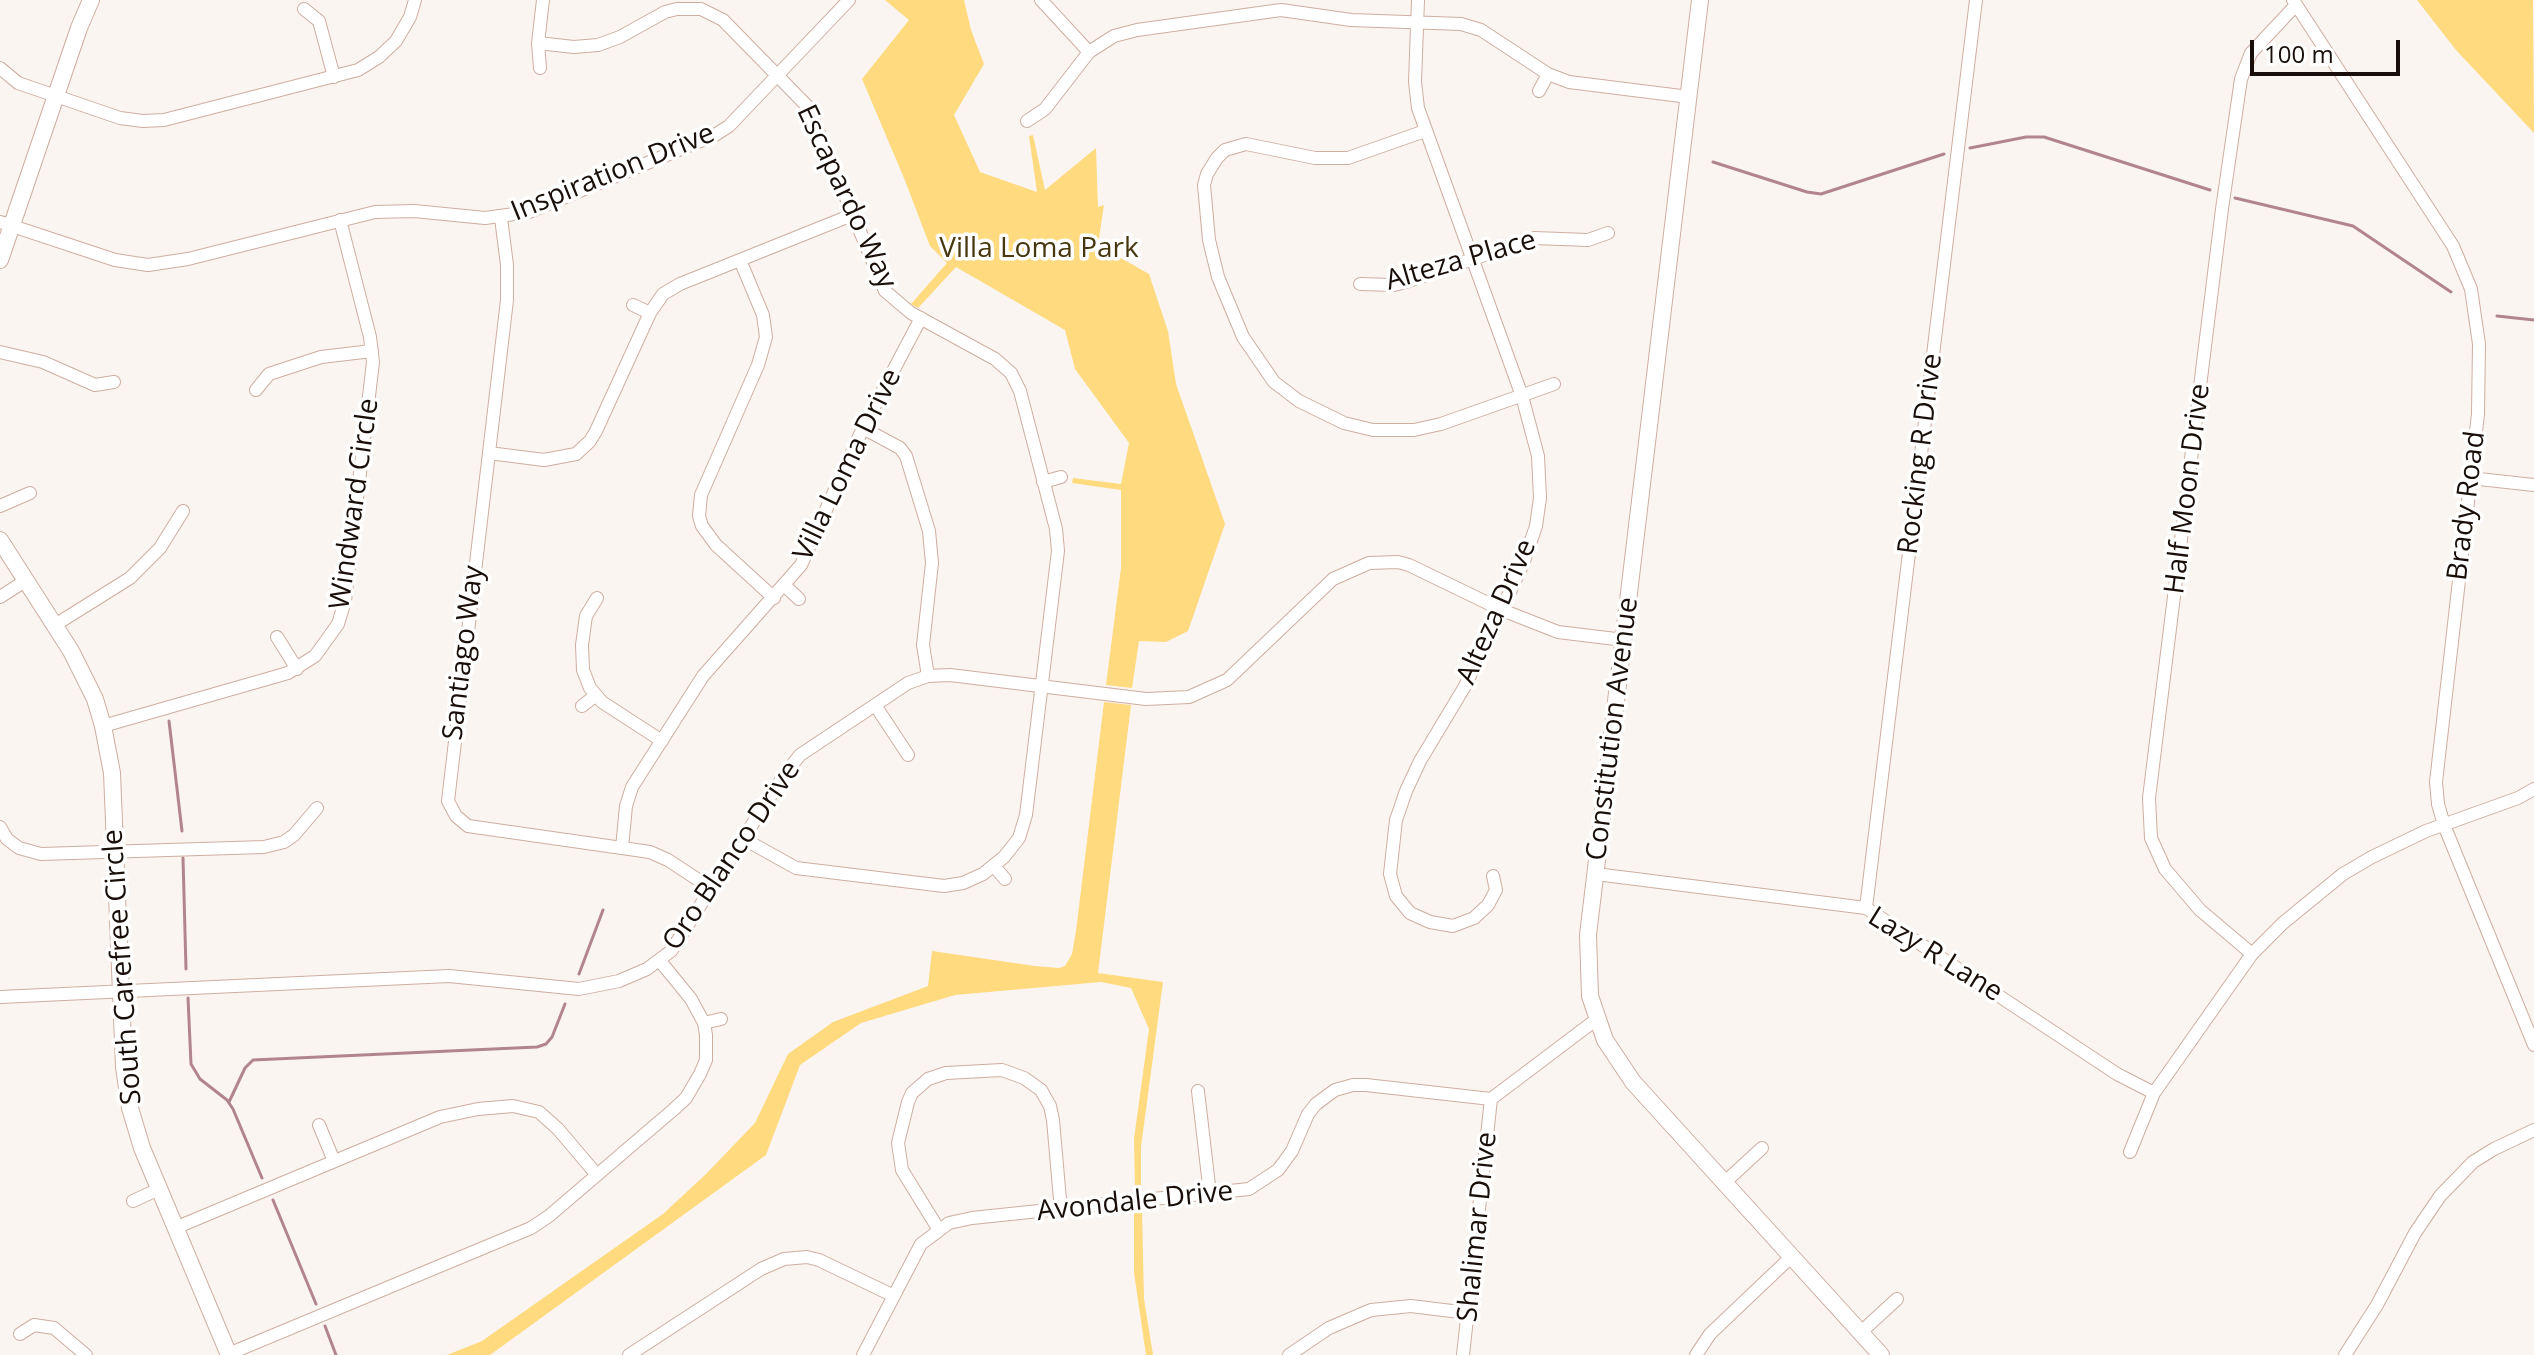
<!DOCTYPE html>
<style>
body{margin:0}
#map{position:relative;width:2534px;height:1355px;overflow:hidden;background:#fbf5f2;font-family:"Open Sans",sans-serif}
canvas{display:block}
.scale{position:absolute;left:2250px;top:40px;width:150px;height:36px;box-sizing:border-box;border:4px solid #190e09;border-top:0;padding-left:10px;font-size:24px;line-height:28px;white-space:nowrap;color:#190e09;-webkit-text-stroke:6px #fff;paint-order:stroke}
</style>
<div id="map">
<canvas width="2534" height="1355"></canvas>
<div class="scale">100 m</div>
</div>
<script>
const c = document.querySelector('canvas').getContext('2d');
c.lineJoin = 'round';
function fill(path, color) { c.fillStyle = color; c.fill(path, 'evenodd'); }
const toPath = rows => new Path2D(rows.map(r => 'M' + r).join(''));
function trace(path, color, width, dash) { c.strokeStyle = color; c.lineWidth = width; c.lineCap = dash ? 'butt' : 'round'; c.setLineDash(dash || []); c.stroke(path); }
function label(font, color, halo, rows, align = 'center') {
  c.font = font + ' "Open Sans",sans-serif'; c.lineWidth = 7; c.setLineDash([]); c.textBaseline = 'middle'; c.strokeStyle = halo; c.fillStyle = color; for (const [text, x, y, turn = 0] of rows) {
    c.save(); c.translate(x, y); c.rotate((+turn || 0) * Math.PI / 180); c.textAlign = isNaN(turn) ? turn : align; if (halo) c.strokeText(text, 0, 0); c.fillText(text, 0, 0); c.restore();
  }
}
const green = toPath([
 [885,0,964,0,971,30,984,64,954,115,980,172,1037,192,1029,136,1033,135,1045,190,1096,148,1098,207,1104,205,1098,245,1149,274,1168,331,1176,384,1225,524,1188,631,1166,642,1139,641,1132,688,1106,685,1121,568,1121,490,1072,483,1073,478,1121,484,1129,443,1075,369,1065,330,956,267,918,308,911,304,947,263,930,246,904,178,862,79,909,20],
 [2417,0,2533,0,2534,133,2456,50],
 [1104,702,1131,705,1098,973,1163,982,1141,1147,1141,1191,1135,1192,1134,1139,1149,1029,1131,988,1101,982,955,995,861,1023,800,1065,766,1155,490,1355,447,1355,482,1341,663,1214,706,1174,755,1123,788,1054,833,1022,928,986,932,951,1035,966,1059,968,1065,966,1072,954,1076,931],
 [1142,1211,1144,1299,1153,1355,1146,1355,1134,1273,1134,1212]
]);
const stream = toPath([
 [1970,148,2026,137,2044,137,2210,190],
 [1713,162,1807,192,1821,194,1944,154],
 [2235,198,2353,226,2451,292],
 [2497,316,2534,320],
 [169,721,182,831],
 [183,858,186,969],
 [579,974,603,910],
 [188,998,191,1064,200,1079,227,1100,233,1109,262,1178],
 [229,1102,245,1068,253,1060,537,1047,546,1044,552,1037,565,1004],
 [273,1200,316,1304],
 [325,1326,336,1355]
]);
const minor = toPath([
 [1041,0,1089,52],
 [1418,0,1415,82,1418,108,1522,396,1538,456,1540,498,1536,526,1523,564,1465,686,1420,761,1406,791,1396,820,1390,874,1396,896,1410,913,1430,922,1453,926,1474,918,1488,905,1496,890,1493,876],
 [2293,0,2453,246,2471,289,2479,344,2478,414,2436,782,2438,804,2444,825,2534,1045],
 [304,9,319,21,334,77],
 [538,43,574,47,598,45,620,37,665,12,677,9,701,9,723,20,808,107,885,291,911,313,995,359,1011,373,1020,391,1056,529,1058,551,1026,815,1019,838,1004,857,983,874,963,883,944,886,796,868,744,839],
 [0,68,18,83,120,118,143,121,164,120,358,70,379,57,396,41,410,17,415,0],
 [540,68,538,43,543,0],
 [1539,91,1548,74],
 [1027,121,1045,109,1089,52,1114,36,1137,30,1281,10,1351,20,1461,24,1481,30,1548,74,1569,82,1689,97],
 [1425,131,1348,158,1315,158,1246,144,1225,150,1217,158,1207,174,1204,185,1209,240,1218,277,1243,337,1274,382,1299,401,1344,423,1373,430,1414,430,1441,424,1554,384],
 [501,218,507,265,507,300,448,801,456,816,468,826,650,852,668,860,712,889],
 [0,222,115,260,148,265,188,259,375,212,414,211,485,218,529,212,715,135,729,126,849,0],
 [740,260,763,315,766,337,758,365,701,495,699,516,702,526,716,545,774,598],
 [1360,284,1394,285,1406,282,1534,238,1588,240,1608,233],
 [633,305,650,313],
 [0,352,43,362,95,385,114,382],
 [256,390,269,374,321,357,372,351],
 [863,428,900,448,906,456,929,531,932,563,923,645,928,676],
 [489,453,544,460,576,454,590,441,596,431,650,313,663,294,680,284,852,215],
 [2470,478,2534,485],
 [1043,482,1061,477],
 [0,506,30,493],
 [785,586,799,599],
 [0,597,25,581],
 [597,598,586,616,582,645,583,670,590,688,602,702,662,741],
 [55,625,130,578,160,548,183,511],
 [277,637,297,669],
 [875,705,908,755],
 [582,706,595,696],
 [103,726,288,673,315,656,338,624,345,601,373,362,370,337,340,220],
 [0,827,7,839,19,848,41,854,264,847,284,842,294,835,317,808],
 [622,848,626,806,632,787,703,676,801,565,863,428,921,318],
 [994,866,1005,879],
 [1596,874,1866,908,2117,1074,2154,1093],
 [1866,908,1976,0],
 [2252,954,2200,910,2165,869,2151,838,2149,798,2222,209,2241,79,2251,53,2296,5],
 [0,997,449,976,579,989,619,981,647,969,671,951,784,775,800,755,908,683,928,676,950,675,1146,699,1189,697,1227,680,1333,579,1369,563,1398,562,1409,565,1502,610,1558,632,1624,640],
 [704,1023,721,1019],
 [1198,1091,1210,1194],
 [319,1125,334,1161],
 [2130,1152,2154,1093,2252,954,2283,923,2343,874,2372,857,2426,831,2518,798,2534,789],
 [1724,1183,1762,1148],
 [133,1201,159,1189],
 [175,1228,440,1117,478,1109,513,1106,539,1112,558,1129,597,1175],
 [939,1230,902,1170,898,1143,908,1102,912,1093,928,1079,946,1073,1002,1070,1024,1078,1041,1090,1050,1106,1053,1120,1061,1211],
 [1860,1333,1897,1299],
 [20,1334,34,1325,54,1328,86,1355],
 [226,1355,531,1228,549,1216,673,1110,686,1098,700,1074,706,1060,706,1035,704,1023,691,999,660,961],
 [629,1355,761,1269,784,1259,807,1257,819,1260,894,1296],
 [863,1355,921,1244,949,1223,972,1218,1249,1189,1278,1170,1292,1151,1308,1114,1316,1104,1335,1090,1353,1085,1366,1085,1491,1099,1597,1019],
 [1289,1355,1329,1328,1371,1310,1411,1306,1468,1313],
 [1463,1355,1491,1099],
 [1696,1355,1710,1334,1791,1257],
 [2345,1355,2377,1305,2415,1233,2440,1196,2473,1162,2494,1149,2534,1130]
]);
const major = toPath([
 [1700,0,1588,935,1590,996,1605,1040,1633,1082,1881,1355],
 [0,260,79,28,91,0],
 [0,540,71,651,95,699,103,726,112,773,124,1067,130,1108,142,1148,229,1355]
]);
const streetNames = [
 ["Inspiration Drive",613,173,-22],
 ["Escapardo Way",846,197,65],
 ["Alteza Place",1461,261,-16],
 ["Rocking R Drive",1921,454,-83],
 ["Villa Loma Drive",848,465,-64],
 ["Half Moon Drive",2188,489,-83],
 ["Windward Circle",355,504,-82],
 ["Brady Road",2467,506,-83],
 ["Alteza Drive",1497,612,-66],
 ["Santiago Way",464,653,-83],
 ["Constitution Avenue",1613,729,-83],
 ["Oro Blanco Drive",732,856,-56],
 ["Lazy R Lane",1935,955,32],
 ["South Carefree Circle",123,967,-94],
 ["Avondale Drive",1135,1202,-6],
 ["Shalimar Drive",1478,1227,-84]
];
const parkNames = [
 ["Villa Loma Park",1039,249]
];
fill(green, '#ffda7e');
trace(stream, '#b2858d', 3);
trace(minor, '#cdaea0', 14);
trace(major, '#cdaea0', 18);
trace(minor, '#fff', 12);
trace(major, '#fff', 16);
label('28px', '#190e09', '#fff', streetNames);
label('28px', '#47370f', '#fff', parkNames);
</script>
